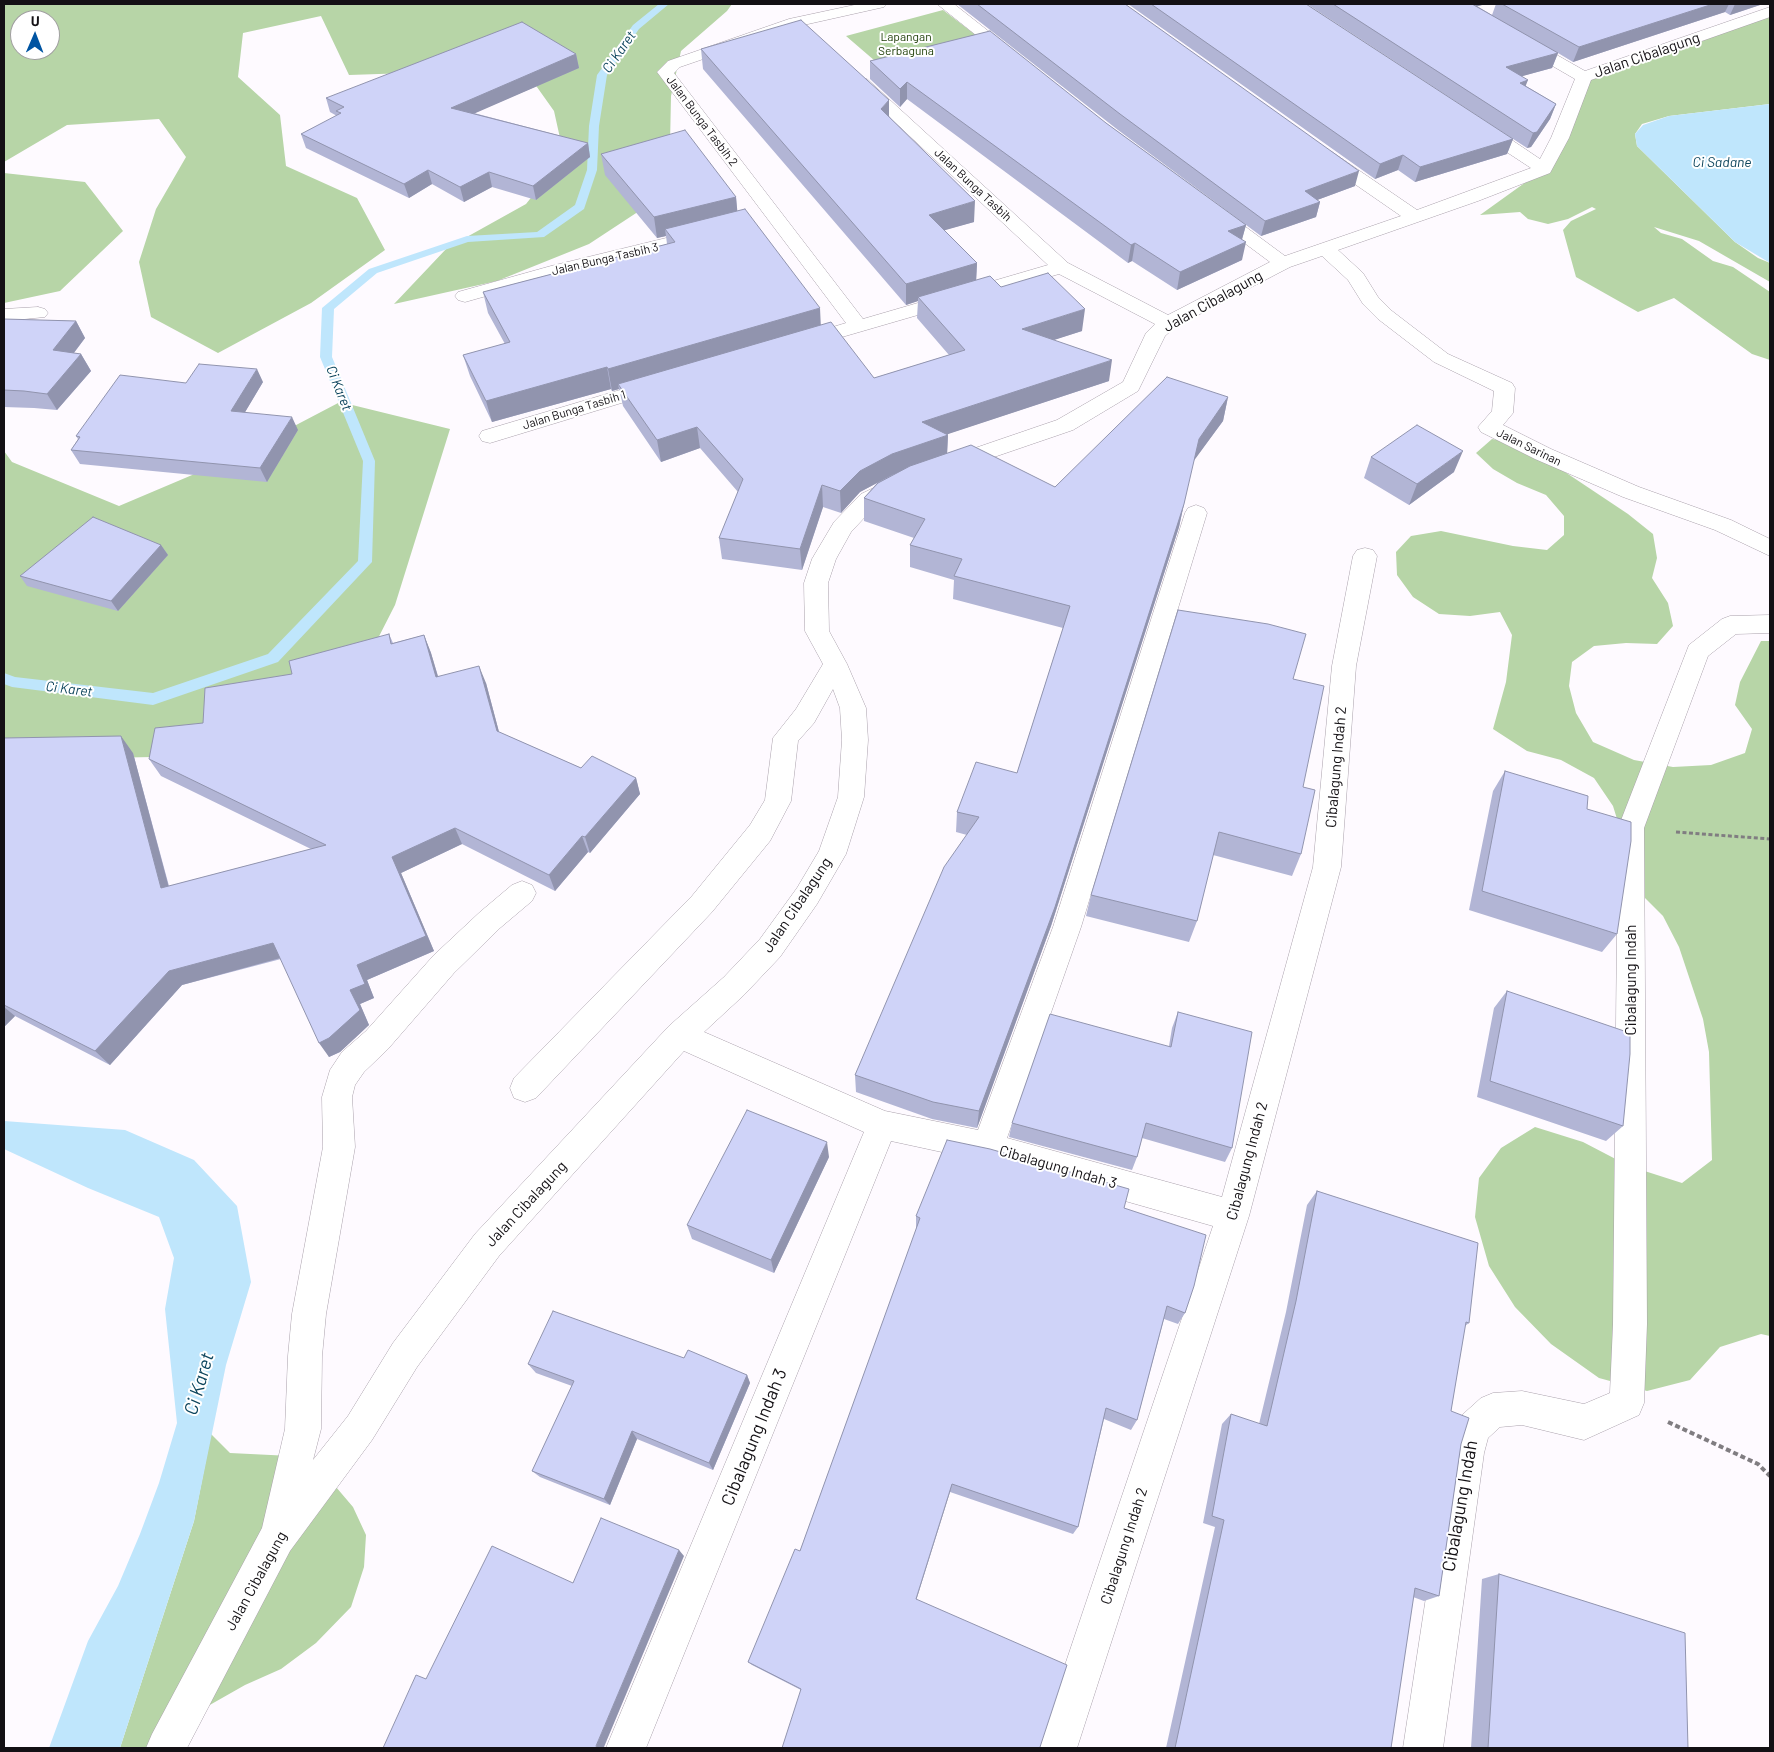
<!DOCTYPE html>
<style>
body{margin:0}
#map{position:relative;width:1774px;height:1752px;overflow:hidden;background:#fefaff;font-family:Barlow,sans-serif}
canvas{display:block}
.frame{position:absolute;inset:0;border:5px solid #131014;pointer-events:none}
.north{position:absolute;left:10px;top:10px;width:50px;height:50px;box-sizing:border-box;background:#fff;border:1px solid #a19fa1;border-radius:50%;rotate:1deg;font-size:14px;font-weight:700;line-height:20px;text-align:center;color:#131014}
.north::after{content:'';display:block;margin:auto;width:18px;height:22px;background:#0054a2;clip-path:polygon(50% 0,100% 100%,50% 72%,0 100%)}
</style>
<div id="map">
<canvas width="1774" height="1752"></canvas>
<div class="frame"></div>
<div class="north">U</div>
</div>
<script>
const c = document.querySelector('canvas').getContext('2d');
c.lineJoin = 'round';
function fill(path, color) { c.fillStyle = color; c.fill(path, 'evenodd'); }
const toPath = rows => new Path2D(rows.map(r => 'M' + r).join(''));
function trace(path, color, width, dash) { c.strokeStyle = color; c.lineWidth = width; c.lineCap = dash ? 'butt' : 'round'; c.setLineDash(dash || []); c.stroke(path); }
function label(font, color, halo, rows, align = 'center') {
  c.font = font + ' Barlow,sans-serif'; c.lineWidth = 4; c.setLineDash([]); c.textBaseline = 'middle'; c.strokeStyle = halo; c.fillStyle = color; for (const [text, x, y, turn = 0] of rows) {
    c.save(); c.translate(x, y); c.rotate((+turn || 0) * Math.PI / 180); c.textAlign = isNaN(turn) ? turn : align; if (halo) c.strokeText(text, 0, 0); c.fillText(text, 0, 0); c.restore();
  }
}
const green = toPath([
 [4,4,732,4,727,11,681,51,671,96,670,145,659,198,589,244,497,281,394,304,447,248,526,204,564,156,554,111,527,73,439,72,349,75,321,16,243,33,238,77,280,115,286,166,357,198,385,250,311,303,218,353,151,317,139,262,156,209,186,157,159,119,67,125,4,162],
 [20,20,50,20,50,50,20,50],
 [943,10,989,45,889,73,846,36],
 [1770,12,1770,104,1669,116,1642,124,1635,134,1637,146,1735,242,1758,258,1770,263,1770,282,1699,241,1654,227,1661,233,1682,239,1713,261,1733,267,1770,292,1770,360,1752,354,1674,298,1638,312,1576,277,1563,230,1571,221,1596,209,1592,207,1568,219,1548,224,1528,219,1520,212,1480,215,1544,169,1584,77],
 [4,173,85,182,123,231,60,291,4,303],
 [340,402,450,429,395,605,344,705,202,756,4,760,4,451,12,462,119,506,237,456],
 [1492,439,1522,445,1544,458,1628,514,1653,534,1657,558,1652,578,1668,603,1673,626,1657,644,1626,643,1594,646,1572,662,1569,686,1576,713,1593,742,1634,760,1673,767,1711,765,1745,753,1752,729,1735,705,1740,682,1761,641,1770,641,1770,1336,1761,1334,1720,1347,1690,1380,1647,1391,1599,1378,1551,1344,1515,1307,1489,1266,1475,1217,1479,1178,1501,1148,1535,1127,1583,1142,1629,1166,1682,1183,1712,1160,1709,1052,1703,1019,1679,947,1663,916,1640,893,1613,806,1594,778,1561,760,1527,751,1493,729,1506,682,1512,635,1500,612,1470,616,1439,614,1413,597,1397,575,1396,552,1411,536,1441,531,1513,546,1547,550,1564,535,1564,516,1546,495,1517,483,1493,469,1476,453],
 [211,1434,230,1453,291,1456,336,1487,353,1507,366,1535,364,1567,351,1607,316,1643,281,1669,245,1685,208,1706,176,1738,169,1748,120,1748,194,1521]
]);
const water = toPath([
 [1770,104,1770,263,1735,242,1637,146,1635,134,1643,125,1669,116],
 [4,1121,125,1130,194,1160,237,1206,251,1282,226,1365,194,1521,120,1748,49,1748,88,1641,118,1586,140,1534,159,1483,177,1423,165,1309,174,1258,159,1217,88,1188,4,1149]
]);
const stream = toPath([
 [659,4,669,4,639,29,607,75,599,126,597,170,584,209,544,237,468,242,377,273,334,309,332,357,375,461,372,562,278,662,153,705,12,687,4,684,4,673,15,677,153,693,268,654,358,561,363,461,320,357,322,308,369,269,467,236,537,232,575,205,587,170,589,126,597,75,633,25,659,4]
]);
const pathFar1 = toPath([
 [1676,832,1770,839]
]);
const path = toPath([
 [1668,1422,1758,1464,1770,1476]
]);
const minor = toPath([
 [859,4,887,4,884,7,799,26,680,67,674,73,863,319,1048,265,855,85,853,82,855,79,867,79,1068,263,1168,315,1270,262,1208,216,1205,212,1208,208,1214,207,1220,208,1285,256,1401,216,1320,160,1317,156,1320,152,1326,151,1332,152,1417,210,1531,168,1473,130,1470,126,1473,122,1485,122,1540,159,1551,138,1575,79,1451,7,1448,4,1467,4,1585,71,1770,7,1770,17,1591,80,1569,138,1550,173,1478,201,1338,250,1363,273,1378,297,1392,311,1448,354,1512,383,1515,388,1513,413,1503,425,1551,449,1639,487,1731,520,1770,539,1770,556,1715,530,1623,497,1535,459,1481,432,1478,427,1492,411,1494,391,1434,362,1378,319,1363,304,1348,280,1322,256,1290,267,1175,327,1165,336,1138,391,1073,430,959,469,951,471,943,469,940,464,943,459,1057,420,1123,382,1146,333,1155,324,1059,274,811,346,804,348,797,346,794,342,797,338,846,323,657,72,668,61,789,19,859,4],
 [937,4,954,4,1020,56,1018,59,1012,61,1006,59,937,4],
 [691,232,698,234,700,238,698,242,564,274,465,302,458,300,455,296,458,292,551,266,691,232],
 [38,307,45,309,48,313,45,317,4,321,4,309,38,307],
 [657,379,664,380,667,385,664,390,490,443,482,441,479,436,482,431,657,379],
 [894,478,902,480,905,485,902,490,877,504,851,532,836,559,828,583,829,631,847,664,866,708,868,740,864,797,846,854,817,904,780,957,744,995,704,1032,885,1111,978,1130,1053,927,1185,513,1188,508,1196,505,1204,508,1207,513,1081,927,1007,1138,1222,1197,1313,867,1332,666,1353,556,1357,550,1365,548,1373,550,1377,556,1356,666,1341,867,1249,1216,1077,1748,1037,1748,1213,1226,988,1162,891,1141,646,1748,606,1748,864,1132,684,1051,499,1256,417,1367,372,1440,290,1551,187,1748,146,1748,152,1734,262,1528,285,1429,288,1356,292,1314,323,1147,322,1097,330,1070,342,1052,366,1031,434,955,480,912,512,885,522,881,532,885,536,893,532,901,500,928,454,973,388,1049,364,1072,355,1085,352,1097,355,1147,326,1314,322,1356,321,1429,313,1460,348,1416,393,1343,475,1234,669,1026,724,977,760,939,797,888,819,851,838,797,842,740,840,708,833,689,814,723,798,741,791,801,770,841,712,912,536,1098,525,1102,514,1098,510,1088,514,1078,692,896,750,825,765,800,773,738,796,709,823,664,805,631,804,583,812,559,834,522,861,494,894,478],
 [1770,615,1770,633,1736,634,1708,656,1644,828,1647,1324,1644,1403,1639,1415,1584,1440,1522,1425,1500,1427,1488,1438,1484,1453,1443,1748,1403,1748,1448,1453,1461,1416,1481,1398,1493,1393,1522,1391,1584,1404,1610,1393,1613,1324,1618,828,1689,645,1722,619,1730,616,1770,615]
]);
const wall = toPath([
 [957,4,1125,4,1355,186,1317,200,1320,202,1316,217,1261,236,1118,130],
 [1128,4,1306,4,1513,139,1507,154,1415,182,1398,170,1375,179],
 [1307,4,1486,4,1477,6,1492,15,1496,4,1763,4,1730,15,1725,12,1573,62,1558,53,1552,68,1522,76,1526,86,1556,104,1550,119,1531,147,1527,148],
 [701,49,889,116,974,222,944,230,977,263,976,280,1001,287,1082,331,1053,340,1109,381,947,434,948,435,947,453,1055,487,1228,397,1223,421,1193,461,1179,527,1051,926,977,1128,932,1119,856,1092,855,1075,967,835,956,832,957,812,1017,773,1063,628,953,599,954,580,910,567,910,545,914,538,864,521,864,498,877,483,860,492,841,513,823,507,802,570,722,559,719,538,738,492,700,448,661,462,623,406,619,389,612,391,611,389,492,422,470,376,463,355,505,344,488,313,483,292,667,244,666,236,657,238,605,175,601,154,736,197,737,211,821,325,874,378,949,355,917,318,918,301,906,305,703,69],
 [576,54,579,68,474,113,588,143,590,157,536,200,492,187,464,202,432,184,409,198,306,148,301,134,337,116,330,112,326,98],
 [870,61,1106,123,1246,225,1242,239,1242,260,1177,290,1132,261,1128,263,907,99,900,107,870,79],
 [4,319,76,321,85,338,74,353,81,354,91,371,57,410,34,408,4,407],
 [263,382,245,412,298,430,267,482,80,464,71,450,78,439,76,436,186,383],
 [1371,457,1454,472,1409,505,1364,478],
 [161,545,168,555,118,611,27,586,20,576],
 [389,634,393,643,424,635,431,653,438,676,486,683,499,732,581,768,636,778,640,794,590,853,588,852,555,891,462,844,401,873,434,951,367,980,374,998,360,1004,369,1025,340,1052,329,1057,281,959,182,985,110,1065,15,1016,4,1027,4,738,133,753,169,886,311,849,161,776,149,759,203,723,292,674],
 [1293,679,1303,787,1301,854,1292,876,1213,855,1197,921,1189,942,1086,916,1091,895],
 [1505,771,1587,809,1617,934,1602,952,1469,910,1493,791],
 [1507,991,1623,1126,1606,1141,1477,1097,1494,1008],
 [1178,1012,1232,1148,1225,1162,1142,1138,1137,1157,1132,1170,1009,1137,1012,1123,1169,1046,1172,1028],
 [829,1157,774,1273,692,1239,687,1225],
 [1317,1191,1469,1323,1465,1326,1451,1411,1461,1444,1439,1596,1424,1601,1413,1597,1391,1748,1166,1748,1215,1527,1203,1523,1222,1424,1231,1414,1259,1424,1286,1312,1307,1205],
 [1124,1208,1185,1313,1178,1324,1164,1319,1137,1420,1131,1430,1104,1419,1078,1527,1073,1534,950,1492,801,1690,752,1665,748,1662,800,1551,916,1230,916,1216],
 [684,1358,747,1375,750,1383,713,1470,637,1439,610,1505,540,1477,532,1471,572,1386,536,1373,528,1364],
 [1499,1574,1688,1748,1471,1748,1482,1579]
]);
const shadedWall = toPath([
 [1476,4,1486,4,1475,7],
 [1713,4,1729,4,1725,12,1573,62,1579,47],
 [1735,4,1763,4,1730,15],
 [1558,53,1552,68,1501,82,1506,67],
 [576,54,579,68,455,122,451,108],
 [1528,80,1522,95,1520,83],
 [907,82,907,99,900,107,900,89],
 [889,100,889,120,881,109],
 [1556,104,1550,119,1531,147,1527,148,1533,133],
 [1513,139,1507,154,1415,182,1420,167],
 [588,143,590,157,536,200,533,186],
 [1403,155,1398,170,1375,179,1380,164],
 [428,170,432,184,409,198,404,184],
 [1359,171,1355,186,1301,206,1305,191],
 [489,172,492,187,464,202,460,187],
 [736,197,738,218,665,229,666,236,657,238,654,217],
 [975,201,974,222,928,235,929,215],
 [1320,202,1316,217,1261,236,1265,221],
 [1246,225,1241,243,1228,231],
 [1246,242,1242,260,1177,290,1180,272],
 [1135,243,1132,261,1128,263,1131,245],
 [977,263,976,284,918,297,918,301,906,305,906,284],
 [820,308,821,329,618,384,619,389,612,391,608,369],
 [1085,309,1082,331,1020,351,1022,329],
 [76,321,85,338,63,367,53,350],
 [81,354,91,371,57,410,47,394],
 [1112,360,1109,381,921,443,922,422],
 [607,367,611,389,492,422,486,401],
 [257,369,263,382,238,424,231,411],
 [1228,397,1223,421,1193,462,1199,439],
 [292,417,298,430,267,482,260,468],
 [697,427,700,448,661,462,657,440],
 [948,435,947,456,892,475,860,492,841,513,840,491,860,471,892,454],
 [1463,451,1454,472,1409,505,1417,484],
 [822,485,823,507,802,570,800,549],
 [1184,504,1179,527,1051,926,977,1128,979,1111],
 [161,545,168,555,118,611,111,601],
 [424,635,431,653,443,694,436,677],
 [479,666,486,683,503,747,497,731],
 [121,736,133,753,173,903,161,888],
 [636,778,640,794,590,853,585,837],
 [455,828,462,844,401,873,434,951,367,980,374,998,360,1004,369,1025,340,1052,329,1057,319,1043,350,990,392,857],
 [582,836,588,852,555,891,549,875],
 [273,943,284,957,182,985,110,1065,95,1051,169,971],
 [4,1007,15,1016,4,1027],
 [827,1142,829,1157,774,1273,771,1260],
 [747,1375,750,1383,713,1470,709,1463],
 [632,1431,637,1439,610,1505,604,1499],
 [952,1484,950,1492,915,1604,916,1599],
 [679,1550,684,1556,604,1747,605,1748,597,1748,596,1746]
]);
const building = toPath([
 [977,4,1125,4,1359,171,1305,191,1320,202,1265,221,1120,114,977,4],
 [1151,4,1306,4,1513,139,1420,167,1403,155,1380,164,1151,4],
 [1333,4,1472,4,1558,53,1506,67,1528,80,1520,83,1556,104,1537,132,1533,133,1333,4],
 [1502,4,1713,4,1579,47,1502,4],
 [801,20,889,100,881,109,975,201,929,215,977,263,906,284,701,49,801,20],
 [522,22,576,54,451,108,588,143,533,186,489,172,460,187,428,170,404,184,301,134,341,113,336,111,344,107,326,98,522,22],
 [990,31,1106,123,1246,225,1228,231,1246,242,1180,272,1135,243,1131,245,907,82,900,89,870,61,990,31],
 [685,130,736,197,654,217,601,154,685,130],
 [745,209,820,308,608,369,607,367,486,401,463,355,510,342,483,292,675,242,665,229,745,209],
 [1048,273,1085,309,1022,329,1112,360,922,422,948,435,892,454,860,471,840,491,822,485,800,549,719,538,743,479,697,427,657,440,618,384,831,322,874,378,965,350,918,297,990,276,1001,287,1048,273],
 [4,319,76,321,53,350,81,354,47,394,24,391,4,390,4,319],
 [199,364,257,369,231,411,292,417,260,468,71,450,80,437,76,436,120,375,186,383,199,364],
 [1167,377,1228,397,1199,439,1184,504,1055,907,979,1111,933,1102,855,1075,944,867,979,817,957,812,976,762,1017,773,1070,606,954,576,962,559,910,545,925,519,864,498,878,483,910,466,971,445,1055,487,1167,377],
 [1417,425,1463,451,1417,484,1371,457,1417,425],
 [93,517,161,545,111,601,20,576,93,517],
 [1178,610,1268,624,1306,634,1293,679,1324,686,1303,787,1315,790,1301,854,1219,832,1197,921,1091,895,1178,610],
 [389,634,391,644,424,635,436,677,479,666,497,731,581,768,592,756,636,778,585,837,582,836,549,875,455,828,392,857,426,936,357,965,365,984,350,990,360,1010,329,1038,319,1043,273,943,169,971,95,1051,4,1005,4,738,121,736,161,888,326,845,149,759,155,728,203,723,205,688,292,674,289,661,389,634],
 [1505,771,1588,796,1587,809,1631,822,1631,841,1617,934,1482,891,1505,771],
 [1507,991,1630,1033,1630,1054,1623,1126,1490,1081,1507,991],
 [1178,1012,1252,1032,1232,1148,1146,1123,1137,1157,1012,1123,1050,1014,1171,1047,1178,1012],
 [747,1110,827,1142,771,1260,687,1225,747,1110],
 [947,1140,990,1149,1129,1189,1124,1208,1206,1235,1194,1286,1185,1313,1167,1306,1137,1420,1106,1408,1078,1527,952,1484,916,1599,1067,1665,1040,1747,1041,1748,782,1748,801,1689,748,1662,795,1549,800,1551,920,1218,916,1216,947,1140],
 [1317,1191,1478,1243,1469,1323,1466,1322,1451,1411,1469,1418,1461,1444,1439,1596,1415,1588,1391,1748,1175,1748,1224,1520,1212,1516,1231,1414,1267,1426,1296,1301,1317,1191],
 [553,1311,684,1358,688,1350,747,1375,709,1463,632,1431,604,1499,532,1471,574,1381,528,1364,553,1311],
 [601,1518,679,1550,596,1746,597,1748,383,1748,416,1675,426,1679,492,1546,573,1583,601,1518],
 [1499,1574,1685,1633,1688,1748,1488,1748,1499,1574]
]);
const farParknames = [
 ["Lapangan",906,37],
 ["Serbaguna",906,51]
];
const farStreetnames = [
 ["Jalan Bunga Tasbih 2",702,121,53],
 ["Jalan Bunga Tasbih",973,185,43],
 ["Jalan Bunga Tasbih 3",605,259,-13],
 ["Jalan Bunga Tasbih 1",574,410,-17],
 ["Jalan Sarinan",1529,447,26]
];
const farWaternames = [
 ["Ci Karet",619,52,-55],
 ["Ci Sadane",1722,162],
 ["Ci Karet",339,388,68],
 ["Ci Karet",69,689,7]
];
const streetNames = [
 ["Jalan Cibalagung",1647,55,-19],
 ["Jalan Cibalagung",1213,301,-29],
 ["Cibalagung Indah 2",1336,767,-85],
 ["Jalan Cibalagung",797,905,-56],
 ["Cibalagung Indah",1631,980,-90],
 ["Cibalagung Indah 2",1247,1161,-75],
 ["Cibalagung Indah 3",1058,1167,16],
 ["Jalan Cibalagung",526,1204,-47],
 ["Cibalagung Indah 2",1124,1546,-72],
 ["Jalan Cibalagung",256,1581,-61]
];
const nearStreetnames = [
 ["Cibalagung Indah 3",754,1437,-68],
 ["Cibalagung Indah",1460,1506,-80]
];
const nearWaternames = [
 ["Ci Karet",199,1384,-74]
];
fill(green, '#b7d5a7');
fill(water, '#bfe6fc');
fill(stream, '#bfe6fc');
trace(minor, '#aaa1ac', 1);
trace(pathFar1, '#807d81', 3, [4, 2.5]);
trace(path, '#807d81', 4, [5, 3]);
fill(minor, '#fff');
fill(wall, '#b2b5d5');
fill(shadedWall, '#9194ae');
fill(building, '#cfd3f8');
trace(building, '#9194ae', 1);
label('12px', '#183900', '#fff', farParknames);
label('12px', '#131014', '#fff', farStreetnames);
label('italic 14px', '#0d455d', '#fff', farWaternames);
label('15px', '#131014', '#fff', streetNames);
label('18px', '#131014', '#fff', nearStreetnames);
label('italic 19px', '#0d455d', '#fff', nearWaternames);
</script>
